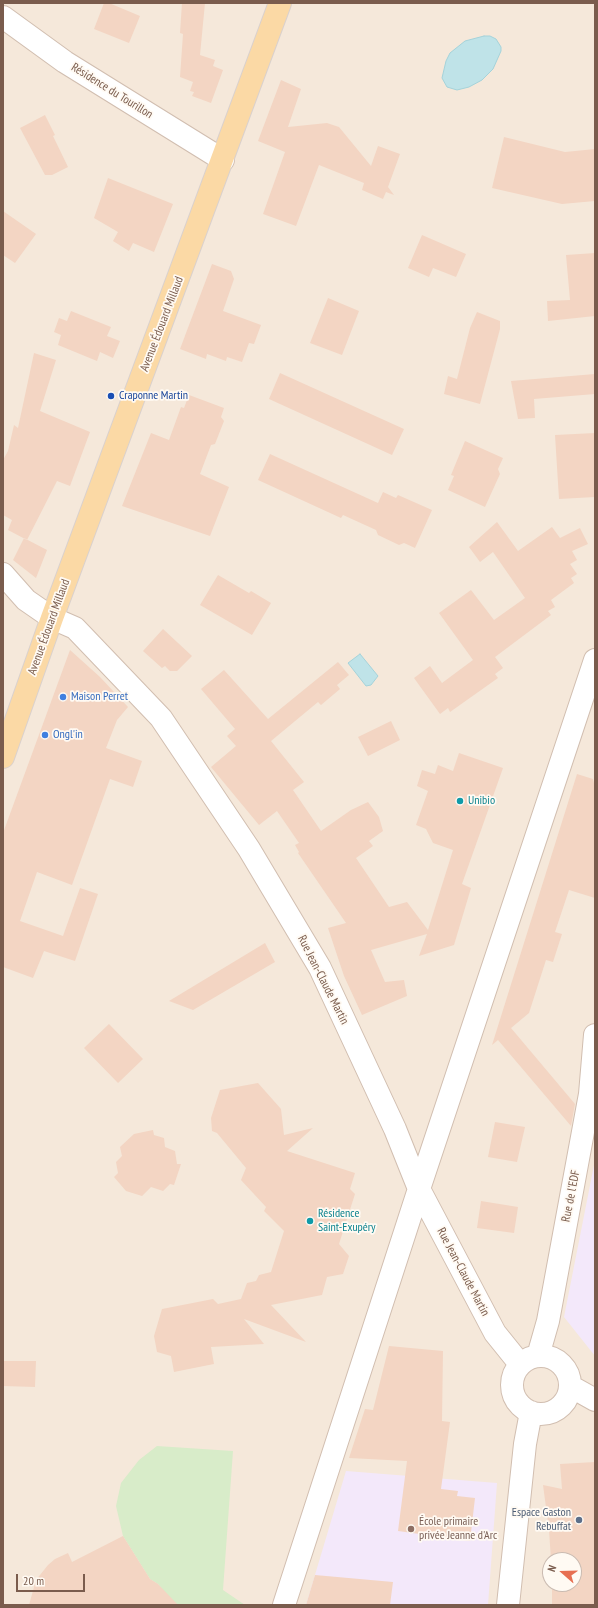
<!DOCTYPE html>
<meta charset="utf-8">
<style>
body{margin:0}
#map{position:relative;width:598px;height:1608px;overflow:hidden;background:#fdf6ec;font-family:"PT Sans Narrow",sans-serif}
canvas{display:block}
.frame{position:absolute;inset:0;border:4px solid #7a5c4d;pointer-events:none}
.north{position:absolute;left:542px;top:1552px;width:40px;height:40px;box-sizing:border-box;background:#fffaf3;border:1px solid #cabbb1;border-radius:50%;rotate:290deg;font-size:11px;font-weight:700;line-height:16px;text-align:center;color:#7a5c4d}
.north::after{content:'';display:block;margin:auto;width:14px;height:18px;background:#e76f51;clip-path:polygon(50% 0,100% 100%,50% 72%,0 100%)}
.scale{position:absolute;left:16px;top:1574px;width:69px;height:18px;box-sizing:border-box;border:2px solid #7a5c4d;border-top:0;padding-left:5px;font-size:12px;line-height:14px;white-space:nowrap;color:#7a5c4d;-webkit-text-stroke:3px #fffaf3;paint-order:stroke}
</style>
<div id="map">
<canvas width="598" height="1608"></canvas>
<div class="frame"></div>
<div class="north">N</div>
<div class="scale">20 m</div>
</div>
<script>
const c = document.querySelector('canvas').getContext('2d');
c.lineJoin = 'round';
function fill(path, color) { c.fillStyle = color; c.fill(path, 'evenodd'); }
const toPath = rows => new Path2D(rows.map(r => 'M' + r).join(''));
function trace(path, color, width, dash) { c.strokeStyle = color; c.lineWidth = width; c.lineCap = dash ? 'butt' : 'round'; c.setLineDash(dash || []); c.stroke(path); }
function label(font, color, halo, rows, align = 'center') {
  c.font = font + ' "PT Sans Narrow",sans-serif'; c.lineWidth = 3.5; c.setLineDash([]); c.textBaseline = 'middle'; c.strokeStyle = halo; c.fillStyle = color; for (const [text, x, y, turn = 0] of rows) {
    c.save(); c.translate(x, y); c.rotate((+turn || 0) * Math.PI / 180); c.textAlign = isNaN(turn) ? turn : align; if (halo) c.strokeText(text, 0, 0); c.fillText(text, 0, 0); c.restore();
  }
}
const residential = toPath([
 [3,3,595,3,595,1605,3,1605],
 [550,1560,574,1560,574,1584,550,1584]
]);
const education = toPath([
 [595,1160,595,1356,564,1317],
 [346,1471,497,1483,488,1605,306,1605]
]);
const green = toPath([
 [157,1446,233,1451,223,1590,245,1605,176,1605,158,1584,150,1579,123,1536,116,1506,121,1483,139,1460]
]);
const water = toPath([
 [484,36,490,36,496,39,501,47,501,51,493,69,482,80,469,87,457,90,447,87,442,78,446,61,450,53,465,41,484,36],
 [360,654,378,676,371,685,366,686,348,663,360,654]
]);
const building = toPath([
 [104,3,109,3,140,16,129,43,94,29],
 [182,3,205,3,200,55,215,60,213,66,223,70,211,103,192,96,194,92,190,91,193,82,180,77,183,34,180,33],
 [281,80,301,89,288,127,327,123,339,127,371,166,378,146,400,154,388,187,394,195,386,192,383,199,362,190,364,183,319,165,296,226,263,214,285,152,258,141],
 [45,115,55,135,53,136,68,167,52,175,45,175,20,128],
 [504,137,565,152,595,149,595,201,562,204,492,188],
 [108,178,173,204,154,252,133,243,129,251,113,241,118,232,94,218],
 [3,211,36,234,15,263,3,255],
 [422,235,466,254,456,277,433,268,429,277,408,268],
 [595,253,595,316,548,321,547,301,570,300,566,255],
 [212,264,231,271,234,279,223,311,261,325,254,344,249,343,242,362,227,357,226,361,207,354,206,359,180,349],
 [328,298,359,311,342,355,310,343],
 [71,311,111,327,107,336,120,341,113,358,100,352,97,361,58,345,61,335,54,332,59,318,67,321],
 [477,312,500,321,500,329,480,404,444,394,448,376,457,379,470,328],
 [34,353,56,360,40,411,90,432,70,486,57,481,27,540,8,530,12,520,3,515,3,460,8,451,14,425,18,428],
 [280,373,404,429,392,455,269,399],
 [595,374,595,394,534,399,535,418,518,419,511,381],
 [189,395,224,408,221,417,224,421,215,444,211,445,200,474,229,487,210,536,122,506,151,433,169,440,181,407,184,408],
 [595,433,595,497,559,499,555,435],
 [465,441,503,458,498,469,500,474,485,507,448,490,454,476,451,475],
 [270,454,378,503,383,492,396,498,398,495,432,510,415,548,404,543,399,545,378,535,376,530,343,515,341,518,258,480],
 [497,522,518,551,552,527,560,538,580,528,588,544,572,551,577,560,570,564,577,574,571,578,574,583,551,600,555,607,548,611,551,615,495,657,503,668,495,674,498,678,450,712,448,708,440,714,414,678,430,666,442,683,473,660,439,613,471,590,494,620,525,598,493,552,480,562,469,547],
 [24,538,47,550,36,578,13,560],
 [218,575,249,593,251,591,271,603,252,635,200,605],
 [163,629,192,656,177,671,170,671,165,666,162,668,143,651],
 [70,650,100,677,128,707,117,720,106,748,142,761,133,787,110,779,72,885,37,872,20,921,63,936,80,888,98,894,75,961,44,951,33,978,3,967,3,833],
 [338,662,349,675,337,685,340,689,321,705,318,702,271,741,304,782,293,790,321,831,351,810,368,802,379,817,383,831,369,841,373,846,356,858,389,907,407,902,428,930,453,850,433,843,426,829,416,825,428,791,417,786,422,770,435,774,438,765,453,771,459,753,503,768,462,884,471,888,454,945,419,956,427,934,371,950,385,982,404,980,407,996,362,1015,344,976,328,928,346,923,298,853,299,852,295,845,299,843,277,811,259,825,211,767,236,746,227,736,235,729,201,689,224,670,268,719],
 [391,721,400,740,368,756,358,737],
 [577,774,593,779,595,787,595,898,569,890,555,932,562,934,553,962,546,960,529,1013,511,1028,575,1104,571,1126,498,1040,492,1045],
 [265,943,275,962,193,1010,169,1001],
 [109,1024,143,1059,118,1083,84,1048],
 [258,1083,281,1109,284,1135,313,1128,287,1151,355,1173,350,1189,355,1194,339,1244,349,1256,343,1274,327,1277,322,1295,271,1305,306,1342,244,1319,264,1344,211,1347,214,1364,174,1372,171,1356,157,1352,154,1336,162,1309,213,1299,218,1304,241,1299,247,1283,256,1281,259,1275,271,1272,284,1231,264,1211,266,1207,241,1180,246,1168,217,1133,212,1131,211,1118,220,1090],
 [495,1122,525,1127,517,1162,488,1157],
 [153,1130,154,1135,164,1138,165,1147,175,1151,177,1164,181,1164,174,1185,170,1184,163,1191,151,1187,142,1196,126,1191,114,1177,118,1173,116,1162,122,1156,120,1147,134,1134],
 [481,1201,518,1207,514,1233,477,1228],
 [389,1346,443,1351,442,1421,450,1422,441,1489,458,1491,457,1496,475,1498,470,1541,398,1531,407,1461,349,1458,365,1409,373,1410],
 [3,1361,36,1361,35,1387,3,1386],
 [595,1462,595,1605,552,1605,552,1584,574,1584,574,1560,551,1560,549,1530,543,1485,562,1489,560,1464],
 [123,1536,150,1579,158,1584,178,1605,29,1605,36,1580,48,1565,55,1559,68,1553,72,1562],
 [315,1575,393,1582,390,1605,306,1605]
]);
const minor = toPath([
 [3,17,65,62,223,160],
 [3,574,26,600,52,618,75,628,161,718,249,849,320,968,395,1129,419,1189,495,1333,520,1364],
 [538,1356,548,1321,590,1094,595,1035],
 '512 1385a29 29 0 1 1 58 0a29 29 0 1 1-58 0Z',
 [570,1386,595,1400],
 [284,1605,419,1189,595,660],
 [508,1605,525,1444,531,1412]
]);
const major = toPath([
 [3,757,52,618,280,3]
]);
const markers = [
 [111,396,4,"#1a4fb4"],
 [63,697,4,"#3f7fe0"],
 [45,735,4,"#3f7fe0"],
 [460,801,4,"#0f9aa8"],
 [310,1221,4,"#0f9aa8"],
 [579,1520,4,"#5c6f8a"],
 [411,1529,4,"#8d6e63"]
];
const streetNames = [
 ["Résidence du Tourillon",112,91,32],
 ["Avenue Édouard Millaud",162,324,-69],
 ["Avenue Édouard Millaud",49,627,-70],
 ["Rue Jean-Claude Martin",323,980,63],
 ["Rue de l'EDF",571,1196,-79],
 ["Rue Jean-Claude Martin",463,1272,62]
];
const transitNames = [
 ["Craponne Martin",119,396]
];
const shopNames = [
 ["Maison Perret",71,697],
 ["Ongl'in",53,735]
];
const cultureNames = [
 ["Unibio",468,801],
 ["Résidence",318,1214],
 ["Saint-Exupéry",318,1228]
];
const serviceNames = [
 ["Espace Gaston",571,1513],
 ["Rebuffat",571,1527]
];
const educationNames = [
 ["École primaire",419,1522],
 ["privée Jeanne d'Arc",419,1536]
];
fill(residential, '#f5e8da');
fill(education, '#f3e8fa');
fill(green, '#d8ecc9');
fill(water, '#bfe3e8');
trace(water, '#a5d3da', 1);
fill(building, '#f3d5c3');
trace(minor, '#d1beb0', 24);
trace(major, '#dad1cd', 24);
trace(minor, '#fff', 22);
trace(major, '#fbd9a5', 22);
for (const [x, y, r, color] of markers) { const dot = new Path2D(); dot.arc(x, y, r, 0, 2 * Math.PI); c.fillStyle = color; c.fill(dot); trace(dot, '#fffaf3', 1.5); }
label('12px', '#7a5c4d', '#fffaf3', streetNames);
label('12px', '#164399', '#fffaf3', transitNames, 'left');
label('12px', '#366cbe', '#fffaf3', shopNames, 'left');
label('12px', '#0d838f', '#fffaf3', cultureNames, 'left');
label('12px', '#4e5e75', '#fffaf3', serviceNames, 'right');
label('12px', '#785e54', '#fffaf3', educationNames, 'left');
</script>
